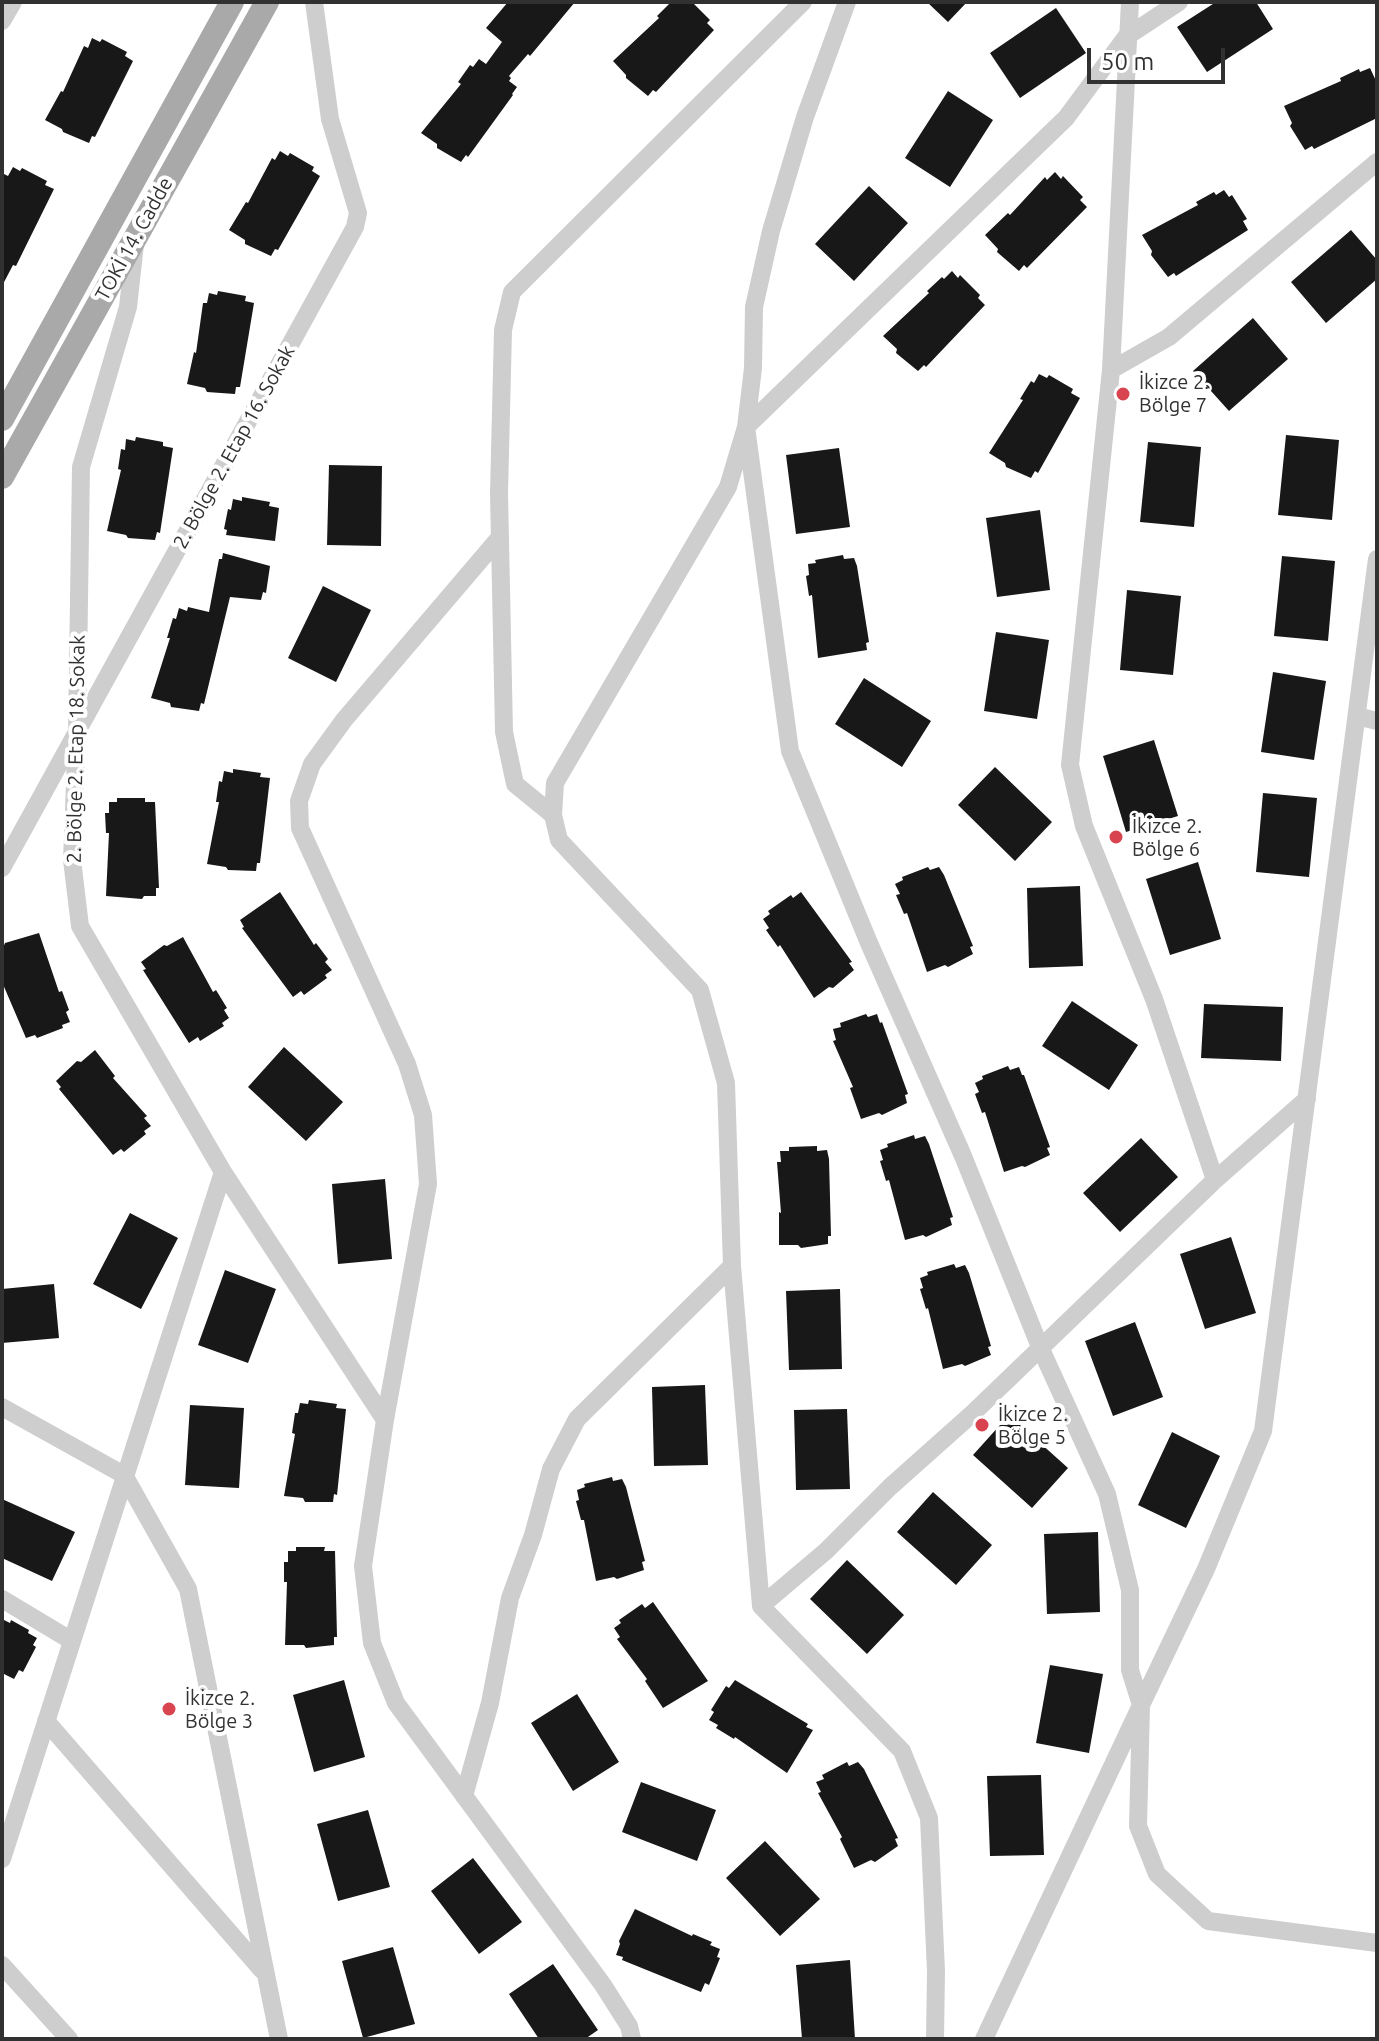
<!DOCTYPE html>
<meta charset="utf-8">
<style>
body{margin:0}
#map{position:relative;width:1379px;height:2041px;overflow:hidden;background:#fff;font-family:Ubuntu,sans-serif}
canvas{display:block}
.frame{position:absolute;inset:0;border:4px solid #313131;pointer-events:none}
.scale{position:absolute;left:1087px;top:48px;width:138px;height:36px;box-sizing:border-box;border:4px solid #313131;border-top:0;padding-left:10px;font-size:24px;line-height:28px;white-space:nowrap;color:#313131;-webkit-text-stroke:6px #fff;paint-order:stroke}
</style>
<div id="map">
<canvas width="1379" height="2041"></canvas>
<div class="frame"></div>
<div class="scale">50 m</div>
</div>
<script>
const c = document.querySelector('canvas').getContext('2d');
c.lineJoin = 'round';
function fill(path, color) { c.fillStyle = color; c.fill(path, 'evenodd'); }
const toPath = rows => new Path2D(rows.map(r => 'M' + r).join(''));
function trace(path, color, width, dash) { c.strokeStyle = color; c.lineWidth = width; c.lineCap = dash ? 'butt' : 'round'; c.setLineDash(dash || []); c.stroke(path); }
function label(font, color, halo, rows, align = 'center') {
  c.font = font + ' Ubuntu,sans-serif'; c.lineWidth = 8; c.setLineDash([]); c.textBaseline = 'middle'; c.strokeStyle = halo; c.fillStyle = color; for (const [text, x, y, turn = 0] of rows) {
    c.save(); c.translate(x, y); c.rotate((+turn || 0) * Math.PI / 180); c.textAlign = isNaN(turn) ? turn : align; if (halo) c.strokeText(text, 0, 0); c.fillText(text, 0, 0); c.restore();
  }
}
const building = toPath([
 [508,2,575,2,530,56,528,54,509,76,511,78,509,81,517,87,512,94,513,95,468,157,466,155,461,162,437,148,437,144,421,133,461,84,458,82,470,65,473,67,479,59,486,64,502,42,486,28],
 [671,2,692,2,710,20,707,23,714,30,656,92,653,90,648,96,626,78,626,75,613,61,659,18,657,16],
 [927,2,967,2,948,22],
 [1216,2,1256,2,1273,29,1207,72,1177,27],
 [1056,8,1086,53,1020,98,990,53],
 [92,38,100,42,102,39,127,52,125,56,133,61,95,137,92,136,89,143,63,132,62,129,45,120,61,91,63,92,84,46,88,48],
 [1370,68,1377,83,1377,118,1314,149,1312,146,1305,150,1290,126,1292,123,1284,106,1341,81,1340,78,1359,69,1360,72],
 [948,91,993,120,950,187,905,158],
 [280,151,288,156,290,153,314,167,312,171,320,176,278,250,275,249,271,256,245,244,245,240,229,230,246,202,248,203,272,158,275,160],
 [13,167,20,171,22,168,47,181,45,185,54,189,16,266,13,265,2,286,2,173,8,176],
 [1055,172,1061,179,1063,176,1083,197,1080,200,1087,207,1027,268,1024,265,1019,271,997,252,998,249,985,235,1008,213,1010,215,1045,177,1047,180],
 [869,186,908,223,854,281,815,244],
 [1224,190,1229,197,1232,195,1247,219,1243,221,1248,230,1176,276,1174,273,1168,277,1151,255,1152,251,1142,235,1198,205,1196,202,1214,192,1216,195],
 [1351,230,1377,260,1377,279,1326,323,1291,282],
 [952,271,958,278,960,275,980,295,978,298,985,305,926,367,924,365,918,371,896,353,897,349,883,336,929,293,927,291,942,277,944,279],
 [218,291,246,296,245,301,254,303,240,387,236,387,235,394,207,392,205,388,187,384,194,352,196,353,203,303,207,303,209,293,217,295],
 [1253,318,1288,359,1229,411,1193,371],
 [1039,374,1047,378,1049,375,1073,389,1071,393,1080,398,1038,473,1035,471,1031,478,1006,467,1005,463,989,453,1023,400,1020,399,1031,381,1034,383],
 [1286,435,1339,440,1332,520,1278,515],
 [136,437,163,442,163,446,173,448,160,533,157,532,155,540,128,538,126,535,107,531,121,470,118,469,121,449,125,450,126,439,135,441],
 [1148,442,1201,447,1194,527,1140,522],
 [839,448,850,527,796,534,786,455],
 [329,465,382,466,381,546,327,545],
 [242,497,270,502,269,506,279,508,275,541,226,535,227,530,224,529,228,509,231,510,233,499,242,501],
 [1040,510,1050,590,997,597,986,518],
 [223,553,270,566,266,593,263,592,261,600,230,597,204,704,201,703,199,711,171,707,170,703,151,698,170,638,167,638,173,618,176,619,179,608,187,611,188,607,209,612,219,559,222,559],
 [843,555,844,559,854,558,857,566,869,642,866,643,867,650,818,658,812,595,809,596,806,576,809,575,808,564,816,563,815,560],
 [1282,556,1335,561,1328,641,1274,636],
 [323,586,371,610,336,682,288,658],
 [1127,590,1181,596,1173,675,1120,670],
 [996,632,1049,640,1037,719,984,711],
 [1273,672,1326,681,1314,760,1261,752],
 [864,678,931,721,902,767,835,724],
 [1154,740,1178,816,1126,832,1103,756],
 [995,767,1052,822,1015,861,958,805],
 [233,769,261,773,260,777,270,778,260,863,257,863,256,871,228,870,226,867,207,864,219,802,216,802,219,781,222,782,224,771,233,773],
 [1263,793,1317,798,1309,877,1256,872],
 [117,798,145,798,145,802,155,802,159,888,156,888,156,896,144,896,142,899,106,896,109,833,106,833,105,813,109,813,109,802,117,802],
 [1198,862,1221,939,1170,955,1146,879],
 [928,867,930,870,939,867,944,875,973,946,970,947,973,954,948,967,945,965,927,972,907,913,904,914,896,895,900,894,895,884,903,880,902,877],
 [1080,886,1083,966,1029,968,1027,888],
 [280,892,314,945,316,943,328,959,325,962,332,970,325,975,327,978,304,995,301,991,293,997,242,928,244,927,240,920],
 [801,892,852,962,849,963,854,970,833,988,829,987,814,998,780,945,778,947,766,930,769,928,763,919,770,914,768,911,791,895,793,898],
 [39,933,59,992,62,991,69,1010,66,1012,70,1022,62,1025,63,1028,37,1038,35,1035,26,1038,2,982,2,950,5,943],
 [183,937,213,992,216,990,227,1008,224,1010,229,1018,222,1023,224,1026,200,1041,198,1037,189,1043,143,970,146,969,141,962,164,945,167,946],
 [1072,1001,1138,1045,1109,1090,1042,1046],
 [1204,1004,1283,1007,1281,1061,1201,1058],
 [866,1014,868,1017,877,1014,880,1023,882,1022,908,1094,905,1095,907,1103,882,1115,879,1113,861,1119,850,1088,853,1087,833,1041,836,1040,833,1029,841,1027,840,1023],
 [284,1047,343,1102,306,1141,248,1087],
 [95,1050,115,1076,113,1078,147,1116,144,1118,151,1126,144,1131,146,1134,124,1152,121,1149,113,1155,59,1089,61,1087,56,1081,77,1061,81,1062],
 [1008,1066,1010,1070,1019,1067,1022,1075,1024,1075,1050,1147,1047,1148,1050,1155,1025,1167,1022,1166,1004,1172,985,1112,982,1113,975,1094,979,1092,975,1083,983,1079,982,1076],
 [914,1135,915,1139,925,1136,929,1144,953,1217,950,1218,952,1225,926,1237,923,1235,905,1240,889,1180,886,1181,880,1161,883,1160,880,1150,888,1147,887,1144],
 [1141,1138,1178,1177,1120,1232,1083,1193],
 [817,1146,817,1151,827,1150,829,1159,831,1236,828,1236,828,1244,801,1248,798,1245,779,1245,779,1212,781,1213,777,1162,781,1162,780,1151,789,1151,789,1147],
 [385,1179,392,1259,338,1264,332,1184],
 [130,1213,178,1238,141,1309,93,1284],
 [1231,1237,1256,1313,1205,1329,1180,1254],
 [954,1264,956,1268,965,1265,969,1273,991,1346,988,1347,991,1355,965,1366,962,1364,943,1369,928,1308,926,1309,920,1289,923,1288,920,1278,928,1275,927,1272],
 [225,1270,276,1289,248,1363,198,1345],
 [54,1284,59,1338,2,1343,2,1289],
 [840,1289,842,1369,789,1370,786,1291],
 [1135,1322,1163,1397,1113,1416,1085,1341],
 [705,1385,708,1465,654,1466,652,1387],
 [309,1400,337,1404,336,1408,346,1409,337,1495,334,1494,333,1502,305,1502,303,1498,284,1496,295,1434,292,1433,295,1413,298,1413,300,1403,308,1404],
 [190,1405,244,1408,239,1488,185,1485],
 [847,1409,850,1489,796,1490,794,1410],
 [1009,1415,1068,1468,1032,1508,973,1455],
 [1172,1432,1220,1456,1186,1528,1138,1505],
 [612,1477,613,1481,622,1479,626,1487,645,1561,642,1562,644,1570,617,1579,614,1577,596,1581,584,1520,581,1520,576,1501,579,1500,577,1490,585,1487,584,1484],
 [933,1492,992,1545,956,1585,897,1532],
 [2,1499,75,1532,52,1581,2,1558],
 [1098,1532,1100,1612,1047,1614,1044,1534],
 [296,1547,325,1547,324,1551,335,1551,337,1637,334,1637,334,1645,306,1648,304,1645,285,1645,287,1582,284,1582,284,1562,288,1562,288,1551,296,1551],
 [847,1560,904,1615,867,1654,810,1599],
 [653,1602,708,1681,663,1708,645,1681,647,1679,617,1639,620,1637,614,1628,621,1623,619,1620,642,1604,645,1608],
 [2,1619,10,1623,11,1620,29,1630,28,1633,37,1638,33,1645,36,1647,23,1672,19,1670,14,1679,2,1673],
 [1050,1665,1103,1674,1089,1753,1036,1743],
 [344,1680,365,1757,314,1772,293,1695],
 [735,1680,808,1724,806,1727,813,1730,787,1773,735,1737,734,1739,716,1728,718,1725,709,1720,714,1712,711,1710,726,1686,729,1688],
 [577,1694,619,1762,573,1791,531,1723],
 [847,1762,849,1766,858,1762,864,1769,898,1838,895,1839,898,1846,875,1862,871,1860,854,1868,840,1839,842,1837,818,1793,821,1792,816,1782,824,1779,822,1775],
 [1041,1775,1044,1855,990,1856,987,1776],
 [641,1782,716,1810,697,1861,622,1832],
 [368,1810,390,1887,338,1901,317,1824],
 [765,1841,820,1899,780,1936,726,1878],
 [473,1858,522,1922,479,1954,431,1891],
 [635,1909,692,1936,693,1934,712,1942,710,1945,720,1949,717,1957,720,1958,709,1985,705,1983,701,1992,622,1960,623,1957,616,1955,620,1944,619,1941],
 [393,1947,415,2024,363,2038,342,1961],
 [850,1960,855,2039,802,2039,796,1965],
 [553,1964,598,2030,585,2039,539,2039,509,1994]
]);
const minor = toPath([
 [847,2,805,117,771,231,754,307,753,368,746,427,728,487,555,783,553,815,559,840,700,990,726,1083,732,1266,761,1606,902,1751,929,1818,936,1971,935,2039],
 [1130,2,1111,370,1070,765,1084,826,1154,999,1215,1180],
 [2,21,13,2],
 [135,244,128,307,81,467,77,733,72,860,80,926,223,1172,385,1420],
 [1111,370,1169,337,1377,162],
 [500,537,344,720,312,764,299,801,300,828,407,1064,423,1115,428,1184,385,1420,363,1566,372,1643,396,1703,603,1985,629,2026,632,2039],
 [1377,559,1263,1431,1206,1569,1141,1705,1138,1826,1157,1874,1208,1921,1377,1943],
 [1357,716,1377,721],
 [553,815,515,784,504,732,499,493,503,330,512,292,803,2],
 [2,868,355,227,358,213,330,119,314,2],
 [2,1407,124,1475,188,1589,279,2039],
 [2,1599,72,1641],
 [761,1606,826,1551,890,1487,973,1413,1215,1180,1307,1099],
 [46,1721,262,1970],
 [464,1796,490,1703,510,1598,533,1535,551,1469,577,1419,732,1266],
 [2,1859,223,1172],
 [2,1965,69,2039],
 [984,2039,1141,1705,1130,1670,1130,1590,1107,1494,1040,1347,963,1156,869,943,790,751,746,427,1066,118,1126,37,1179,2]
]);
const major = toPath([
 [2,419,232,2],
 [2,477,267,2]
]);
const markers = [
 [1123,394,8,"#d84450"],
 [1116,837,8,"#d84450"],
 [982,1425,8,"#d84450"],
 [169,1709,8,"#d84450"]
];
const streetNames = [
 ["TOKİ 14. Cadde",134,239,-61],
 ["2. Bölge 2. Etap 16. Sokak",234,447,-61],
 ["2. Bölge 2. Etap 18. Sokak",76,749,-89]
];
const poiNames = [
 ["İkizce 2.",1139,382],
 ["Bölge 7",1139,405],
 ["İkizce 2.",1132,826],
 ["Bölge 6",1132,849],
 ["İkizce 2.",998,1414],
 ["Bölge 5",998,1437],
 ["İkizce 2.",185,1698],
 ["Bölge 3",185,1721]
];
fill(building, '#181818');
trace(minor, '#cecece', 18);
trace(major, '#a9a9a9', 24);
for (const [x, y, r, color] of markers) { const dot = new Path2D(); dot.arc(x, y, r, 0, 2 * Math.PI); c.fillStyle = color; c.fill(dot); trace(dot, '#fff', 3); }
label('20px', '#313131', '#fff', streetNames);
label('20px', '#313131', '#fff', poiNames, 'left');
</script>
